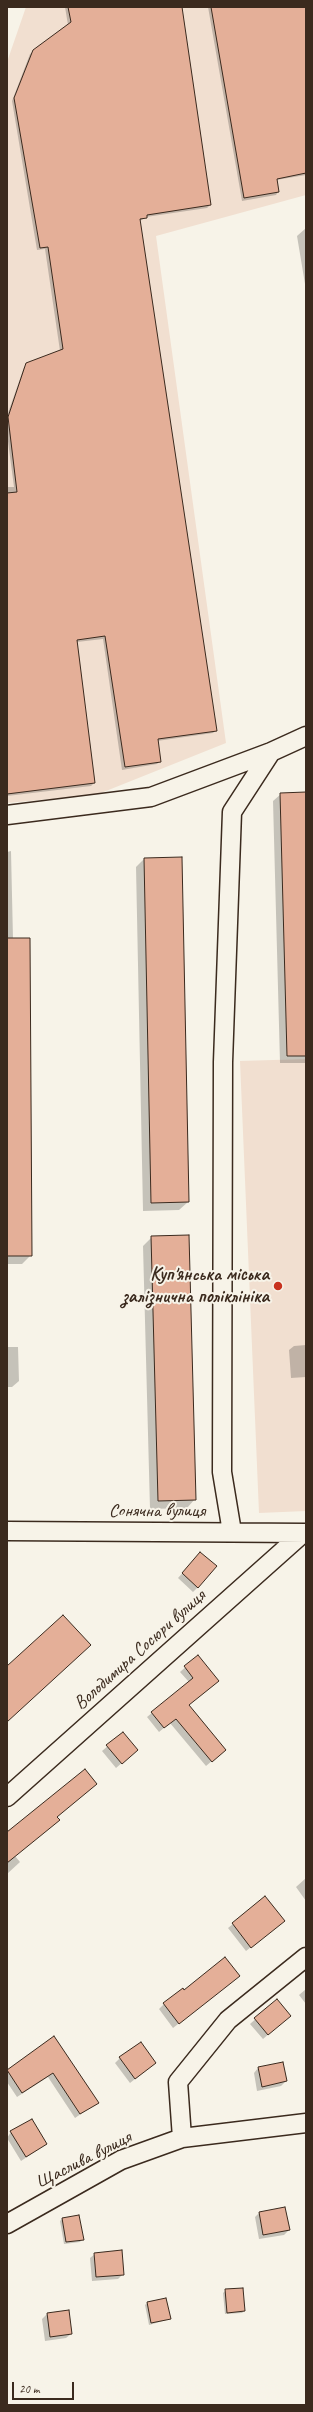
<!DOCTYPE html>
<meta charset="utf-8">
<style>
body{margin:0}
#map{position:relative;width:313px;height:2412px;overflow:hidden;background:#f7f3e8;font-family:Caveat,sans-serif}
canvas{display:block}
.frame{position:absolute;inset:0;border:8px solid #3b2a1e;pointer-events:none}
.scale{position:absolute;left:12px;top:2382px;width:62px;height:18px;box-sizing:border-box;border:2px solid #3b2a1e;border-top:0;padding-left:5px;font-size:12px;line-height:14px;white-space:nowrap;color:#3b2a1e;-webkit-text-stroke:3px #f7f3e8;paint-order:stroke}
</style>
<div id="map">
<canvas width="313" height="2412"></canvas>
<div class="frame"></div>
<div class="scale">20 m</div>
</div>
<script>
const c = document.querySelector('canvas').getContext('2d');
c.lineJoin = 'round';
function fill(path, color) { c.fillStyle = color; c.fill(path, 'evenodd'); }
const toPath = rows => new Path2D(rows.map(r => 'M' + r).join(''));
function trace(path, color, width, dash) { c.strokeStyle = color; c.lineWidth = width; c.lineCap = dash ? 'butt' : 'round'; c.setLineDash(dash || []); c.stroke(path); }
function label(font, color, halo, rows, align = 'center') {
  c.font = font + ' Caveat,sans-serif'; c.lineWidth = 4; c.setLineDash([]); c.textBaseline = 'middle'; c.strokeStyle = halo; c.fillStyle = color; for (const [text, x, y, turn = 0] of rows) {
    c.save(); c.translate(x, y); c.rotate((+turn || 0) * Math.PI / 180); c.textAlign = isNaN(turn) ? turn : align; if (halo) c.strokeText(text, 0, 0); c.fillText(text, 0, 0); c.restore();
  }
}
const built = toPath([
 [26,7,306,7,306,195,156,236,226,743,96,795,7,803,7,62],
 [306,1059,306,1511,259,1513,240,1061]
]);
const shadow = toPath([
 [65,7,181,7,210,205,207,208,146,217,140,221,216,730,213,733,157,741,160,761,157,764,122,770,103,639,77,642,94,783,91,786,7,796,7,487,14,487,7,434,7,416,24,367,60,351,45,249,37,250,12,101,30,54,68,25],
 [208,7,306,7,306,175,276,180,278,192,276,195,242,201],
 [306,228,306,290,297,236],
 [306,793,306,1063,280,1063,273,801,281,794],
 [11,851,13,939,31,1255,22,1264,7,1264,7,852],
 [144,859,188,1202,179,1210,143,1211,136,867],
 [152,1237,195,1499,187,1508,150,1509,143,1246],
 [306,1345,306,1377,291,1378,289,1350,294,1346],
 [7,1347,18,1347,19,1381,12,1387,7,1387],
 [196,1558,198,1587,193,1592,178,1578],
 [198,1656,188,1706,225,1750,206,1766,170,1723,159,1732,147,1717,189,1682,180,1672],
 [123,1733,137,1750,116,1768,102,1751],
 [56,1817,15,1856,20,1862,7,1874,7,1840],
 [306,1878,306,1901,296,1887],
 [265,1898,279,1925,246,1951,228,1928],
 [234,1980,173,2028,159,2009,164,2004],
 [306,1989,306,2004,299,1995],
 [277,2000,285,2020,263,2039,250,2024],
 [54,2038,97,2103,75,2118,48,2077,17,2097,7,2082,7,2071],
 [120,2058,155,2063,130,2083,115,2063],
 [258,2068,286,2081,281,2086,257,2091,254,2073],
 [11,2132,46,2144,21,2161,7,2138],
 [260,2212,289,2230,284,2235,259,2239,255,2217],
 [62,2219,82,2239,80,2242,64,2244,60,2221],
 [95,2254,123,2274,118,2279,92,2281,90,2258],
 [226,2290,244,2311,242,2313,225,2314,223,2293],
 [147,2303,170,2319,149,2325,145,2305],
 [47,2314,71,2334,66,2338,45,2341,42,2319]
]);
const building = toPath([
 [68,7,182,7,211,205,147,215,147,218,140,219,217,731,158,739,161,762,125,767,105,636,77,640,95,783,7,794,7,493,17,492,8,417,26,363,63,349,48,247,40,248,14,98,33,50,71,22,68,7],
 [211,7,306,7,306,173,277,179,279,192,244,198,211,7],
 [306,792,306,1056,287,1056,280,793,306,792],
 [182,857,189,1202,151,1203,144,858,182,857],
 [7,938,30,938,32,1256,7,1256,7,938],
 [189,1235,196,1500,158,1501,151,1236,189,1235],
 [200,1552,217,1566,198,1588,182,1573,200,1552],
 [63,1615,91,1645,7,1722,7,1666,63,1615],
 [198,1655,219,1681,189,1705,226,1750,212,1762,176,1719,164,1728,151,1712,193,1678,184,1666,198,1655],
 [123,1732,138,1750,122,1764,106,1745,123,1732],
 [85,1769,97,1784,57,1817,60,1820,7,1863,7,1832,85,1769],
 [265,1896,285,1921,251,1948,232,1923,265,1896],
 [225,1957,240,1976,179,2024,163,2003,183,1988,184,1990,225,1957],
 [277,1999,291,2016,268,2035,254,2018,277,1999],
 [54,2036,99,2103,80,2114,53,2073,22,2093,7,2070,54,2036],
 [141,2042,156,2063,135,2079,119,2057,141,2042],
 [283,2062,287,2081,262,2087,258,2067,283,2062],
 [32,2119,47,2144,26,2157,10,2131,32,2119],
 [285,2207,290,2230,263,2235,259,2212,285,2207],
 [79,2215,84,2240,66,2242,62,2218,79,2215],
 [122,2250,124,2275,96,2277,94,2253,122,2250],
 [243,2288,245,2311,227,2313,225,2289,243,2288],
 [166,2298,171,2319,151,2323,147,2302,166,2298],
 [69,2310,72,2334,50,2337,47,2313,69,2310]
]);
const minor = toPath([
 [7,815,151,797,271,752,306,736],
 [7,1531,306,1533],
 [232,1532,222,1472,223,1062,232,812,271,752],
 [7,1797,302,1534],
 [182,2138,178,2082,228,2020,306,1957],
 [7,2224,121,2160,182,2138,306,2123]
]);
const markers = [
 [278,1286,5,"#c8321e"]
];
const poiNames = [
 ["Куп'янська міська",269,1275],
 ["залізнична поліклініка",269,1297]
];
const streetNames = [
 ["Сонячна вулиця",157,1511],
 ["Володимира Сосюри вулиця",140,1650,-42],
 ["Щаслива вулиця",84,2160,-27]
];
fill(built, '#f1dfd0');
fill(shadow, '#0003');
fill(building, '#e4af98');
trace(building, '#3b2a1e', 1);
trace(minor, '#3b2a1e', 21);
trace(minor, '#f7f3e8', 18);
for (const [x, y, r, color] of markers) { const dot = new Path2D(); dot.arc(x, y, r, 0, 2 * Math.PI); c.fillStyle = color; c.fill(dot); trace(dot, '#f7f3e8', 1.5); }
label('bold 19px', '#3b2a1e', '#f7f3e8', poiNames, 'right');
label('19px', '#3b2a1e', '#f7f3e8', streetNames);
</script>
